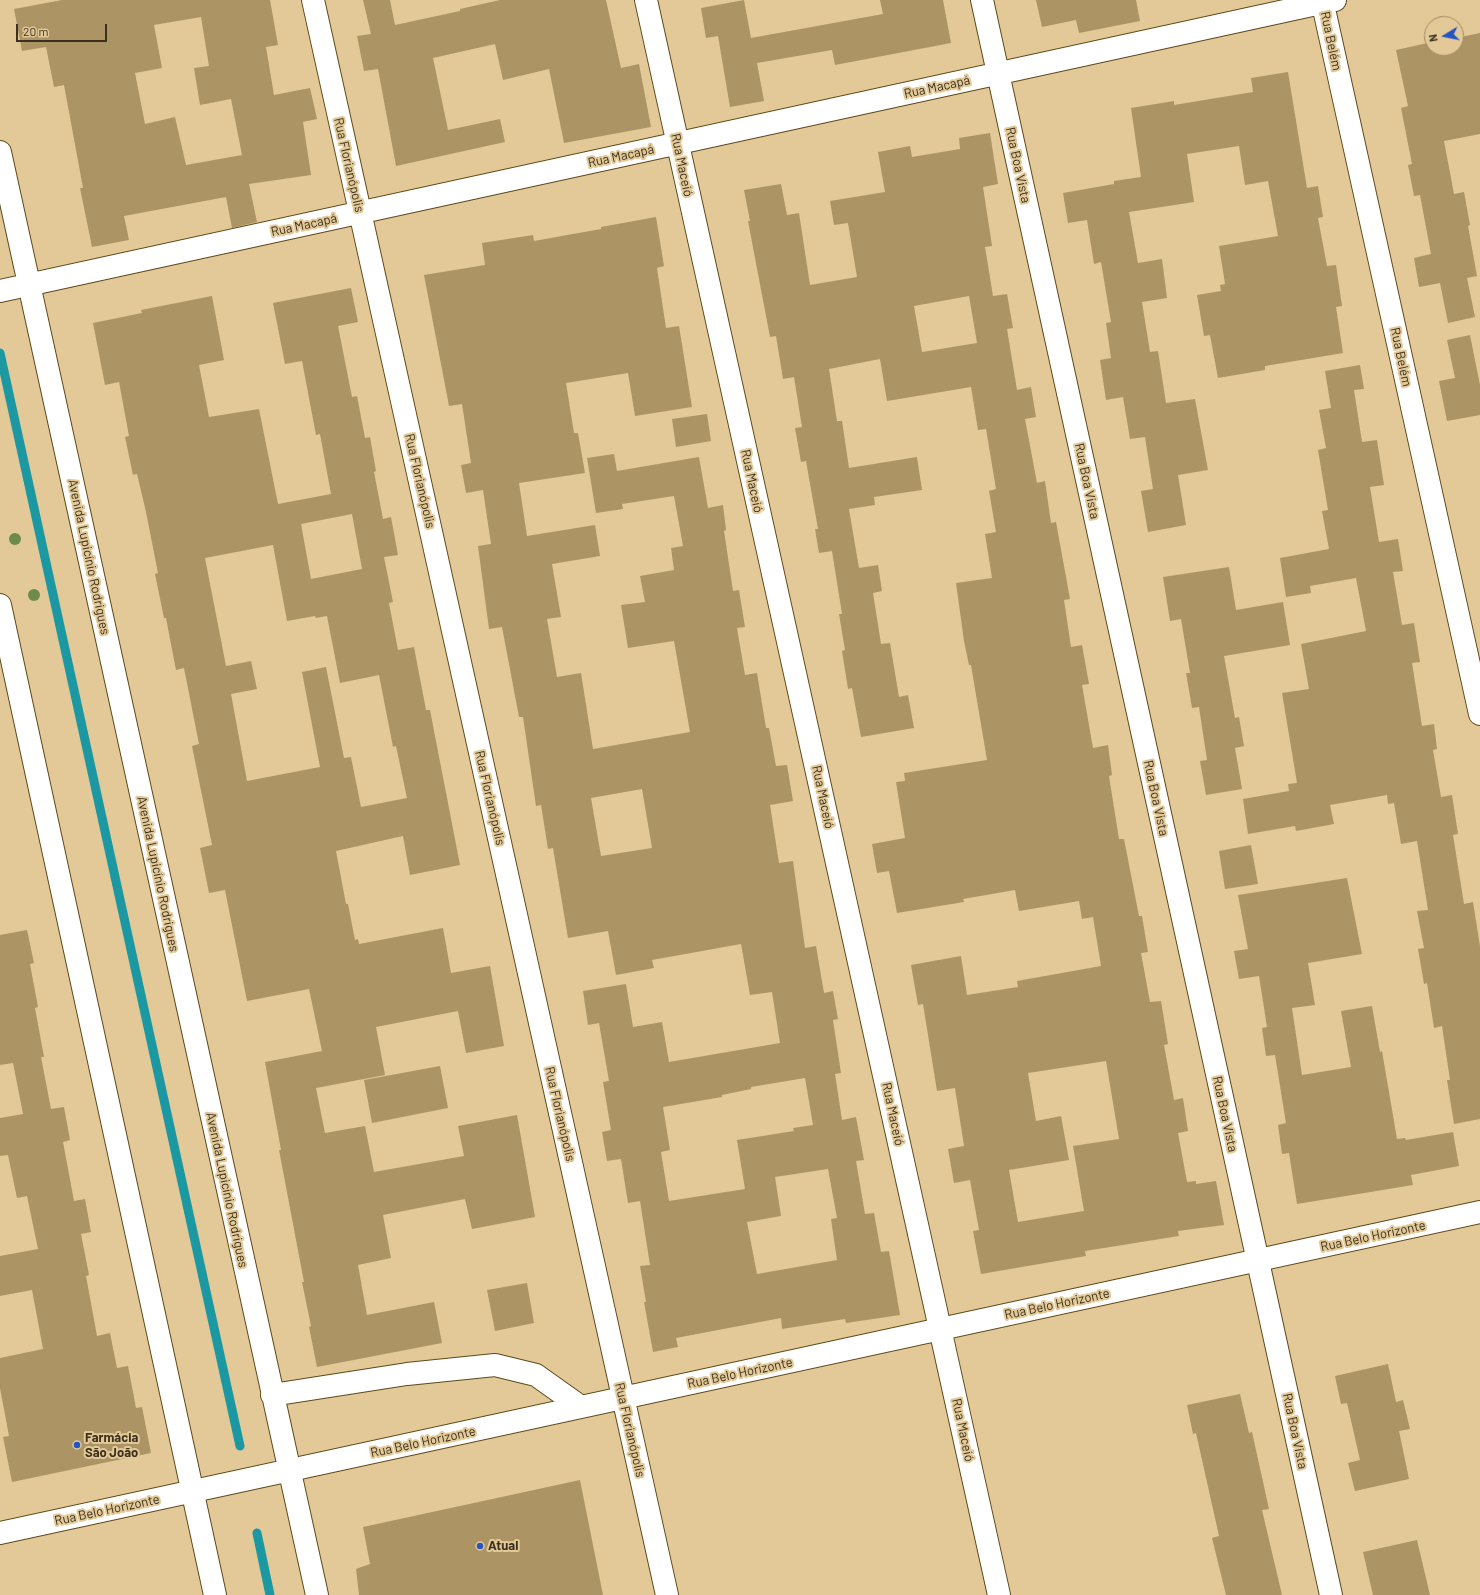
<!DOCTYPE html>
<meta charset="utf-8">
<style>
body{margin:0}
#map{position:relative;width:1480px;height:1595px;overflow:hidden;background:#e3c998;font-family:Barlow,sans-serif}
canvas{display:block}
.north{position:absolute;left:1424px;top:16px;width:40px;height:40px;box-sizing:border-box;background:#e3c998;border:1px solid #a08c67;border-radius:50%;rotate:260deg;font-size:11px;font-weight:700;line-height:16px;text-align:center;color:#3b311e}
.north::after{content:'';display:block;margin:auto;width:14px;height:18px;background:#2455c3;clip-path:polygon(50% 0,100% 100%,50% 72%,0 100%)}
.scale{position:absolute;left:16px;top:24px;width:91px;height:18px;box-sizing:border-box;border:2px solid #3b311e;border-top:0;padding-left:5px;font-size:12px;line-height:14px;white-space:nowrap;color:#3b311e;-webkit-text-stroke:3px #e3c998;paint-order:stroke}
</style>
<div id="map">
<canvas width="1480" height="1595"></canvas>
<div class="north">N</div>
<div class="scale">20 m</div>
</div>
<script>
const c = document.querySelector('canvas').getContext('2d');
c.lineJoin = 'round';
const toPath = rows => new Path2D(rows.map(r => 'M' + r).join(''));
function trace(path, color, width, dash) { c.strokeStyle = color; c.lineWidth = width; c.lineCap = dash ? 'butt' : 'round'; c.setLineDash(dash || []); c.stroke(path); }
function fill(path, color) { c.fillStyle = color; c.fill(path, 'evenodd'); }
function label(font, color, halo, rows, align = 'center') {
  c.font = font + ' Barlow,sans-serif'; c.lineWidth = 4; c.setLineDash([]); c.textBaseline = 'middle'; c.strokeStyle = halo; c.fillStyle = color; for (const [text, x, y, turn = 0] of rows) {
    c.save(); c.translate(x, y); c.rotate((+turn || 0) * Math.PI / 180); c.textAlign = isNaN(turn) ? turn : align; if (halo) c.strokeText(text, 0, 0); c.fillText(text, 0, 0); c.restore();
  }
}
const stream = toPath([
 [0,353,240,1446],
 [257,1533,270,1595]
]);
const building = toPath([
 [62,0,270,0,278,45,266,47,274,95,310,88,317,119,303,122,311,175,249,184,257,222,232,228,226,197,124,216,129,240,92,247,80,188,83,188,64,85,54,87,46,47,22,51,14,9],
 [201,17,209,66,194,68,200,105,231,99,242,155,186,165,175,117,145,124,135,73,162,68,154,25],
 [363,0,390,0,395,25,460,11,460,9,500,0,606,0,621,68,639,64,651,127,564,143,549,69,503,80,495,44,433,58,448,130,500,119,505,142,396,166,378,69,364,71,357,36,371,34],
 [744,0,751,38,883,14,880,0,943,0,951,43,835,65,832,50,757,63,764,101,730,107,718,36,706,38,701,8],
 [1036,0,1136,0,1140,21,1079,33,1076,20,1042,27],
 [1480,33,1480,134,1444,141,1454,194,1464,192,1470,225,1468,226,1477,276,1467,278,1475,317,1448,323,1440,283,1419,287,1414,258,1431,254,1420,195,1414,196,1408,165,1412,164,1401,108,1408,106,1396,50,1432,42,1432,48,1456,48,1456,38],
 [1288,72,1307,188,1318,186,1323,217,1318,218,1327,266,1336,265,1342,306,1336,307,1343,353,1265,366,1265,370,1218,378,1210,335,1204,336,1197,295,1221,291,1220,285,1225,284,1219,246,1278,236,1268,181,1245,185,1239,146,1187,154,1194,202,1129,212,1138,263,1162,259,1167,298,1142,302,1150,352,1158,351,1166,403,1195,399,1208,470,1178,475,1186,525,1148,532,1141,491,1153,489,1145,437,1130,439,1123,397,1106,400,1100,360,1111,358,1106,323,1111,322,1101,262,1094,264,1087,220,1068,223,1063,193,1114,184,1114,181,1141,177,1131,108,1174,101,1174,105,1253,92,1251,78],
 [990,133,998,184,983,187,992,246,985,247,993,296,1007,294,1013,328,1007,329,1017,390,1031,387,1036,417,1025,419,1037,483,1045,481,1051,523,1056,522,1070,599,1064,600,1071,647,1082,645,1089,684,1082,685,1093,748,1108,745,1112,775,1109,776,1119,839,1124,839,1139,916,1142,916,1148,952,1141,953,1150,1002,1161,1001,1168,1044,1164,1045,1174,1100,1183,1098,1188,1131,1178,1133,1187,1182,1196,1181,1196,1184,1216,1181,1224,1225,1178,1231,1179,1236,1085,1251,1086,1256,981,1274,973,1231,979,1230,970,1180,954,1183,948,1149,964,1146,955,1088,937,1091,923,1004,918,1005,911,965,961,956,967,995,1018,987,1017,981,1101,966,1093,917,1082,919,1079,901,1019,911,1015,890,963,899,964,902,897,913,889,871,877,873,872,844,905,838,896,782,905,781,904,773,987,760,971,665,969,665,964,641,956,583,992,578,985,534,996,532,989,491,996,489,986,429,978,430,971,387,887,401,880,359,829,369,837,421,842,421,849,468,917,457,922,490,874,497,875,505,849,509,859,568,878,565,882,591,873,593,881,644,890,643,899,697,908,695,914,728,861,737,852,688,848,689,842,651,845,650,839,614,842,614,832,551,819,553,815,529,818,529,806,461,801,462,795,428,802,427,794,377,783,379,776,336,770,337,748,221,750,221,744,190,781,184,787,215,799,213,810,285,857,277,848,223,834,225,830,201,885,192,878,152,910,146,912,157,960,149,959,138],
 [969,296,977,343,922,352,914,306],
 [1106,1061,1119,1139,1073,1146,1084,1211,1018,1222,1009,1170,1069,1160,1061,1116,1036,1121,1028,1073],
 [656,217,664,266,657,268,666,328,679,326,692,407,635,416,628,373,566,383,574,433,578,433,585,473,519,483,527,536,595,525,600,556,552,564,561,617,547,619,557,677,581,673,593,749,690,732,674,641,628,648,621,605,645,602,640,576,674,570,671,548,683,546,674,496,622,504,623,509,596,513,587,458,614,454,617,471,699,457,708,508,723,505,726,530,724,531,733,591,739,590,745,627,737,628,745,675,757,673,766,728,769,728,776,766,787,765,793,801,770,805,779,863,793,861,805,948,816,946,824,993,833,991,838,1019,833,1020,841,1073,835,1074,842,1120,856,1117,864,1160,856,1161,865,1214,874,1213,881,1252,889,1251,900,1315,846,1323,845,1319,782,1329,781,1318,676,1338,678,1347,653,1352,644,1302,646,1302,640,1266,650,1265,640,1201,628,1203,621,1159,607,1161,602,1132,611,1130,603,1082,609,1081,599,1023,588,1025,583,991,626,984,633,1027,662,1022,669,1062,780,1043,772,992,750,995,741,944,652,960,654,968,616,975,608,931,568,938,553,848,548,849,541,805,536,806,523,717,519,717,502,627,489,629,478,546,491,544,483,490,466,493,461,465,471,463,462,404,449,406,424,275,485,265,482,243,533,235,534,241,601,229,601,227],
 [642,789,652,848,601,856,591,798],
 [805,1078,813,1125,793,1128,794,1131,737,1140,745,1189,669,1201,661,1152,670,1150,663,1107,722,1097,722,1095,751,1089,751,1087],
 [828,1169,837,1218,831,1219,837,1260,757,1274,747,1222,781,1216,775,1177],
 [351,288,358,322,338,326,352,397,357,396,365,438,370,437,376,471,374,472,383,519,391,517,398,555,384,557,393,602,389,603,398,650,414,647,426,710,430,710,460,865,410,875,403,836,336,851,346,904,348,904,355,940,358,939,359,944,443,928,451,973,490,966,504,1046,466,1053,458,1011,376,1027,385,1075,316,1088,325,1133,365,1126,374,1172,464,1156,458,1126,517,1115,535,1217,472,1229,465,1199,383,1215,391,1258,358,1265,367,1315,434,1302,442,1343,317,1367,309,1327,311,1326,302,1282,304,1282,279,1150,281,1150,265,1062,322,1051,309,989,247,1001,225,890,209,893,200,848,212,845,192,746,199,744,184,668,176,670,166,618,164,618,155,574,158,573,146,512,137,474,133,475,125,437,129,436,119,382,105,385,93,323,142,313,141,310,212,296,224,360,199,365,209,417,259,409,278,504,331,494,320,434,316,435,302,361,285,364,273,303],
 [352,514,362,569,311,579,301,524],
 [273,545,287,621,315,616,316,618,327,616,340,683,379,675,393,747,396,746,407,798,361,807,351,757,344,758,326,667,302,672,320,767,247,781,231,694,257,689,251,661,226,666,205,558],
 [1470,335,1480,385,1480,415,1447,421,1439,381,1455,378,1447,340],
 [1360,365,1364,389,1354,390,1362,442,1377,440,1384,485,1370,487,1379,542,1398,539,1403,571,1393,572,1402,625,1414,623,1420,662,1412,663,1422,726,1434,724,1437,749,1433,750,1441,797,1452,795,1458,834,1453,835,1464,904,1473,902,1480,946,1480,1119,1454,1124,1447,1080,1450,1080,1442,1026,1434,1028,1427,983,1424,984,1418,949,1424,948,1417,911,1428,910,1417,841,1401,844,1394,803,1388,804,1387,795,1330,805,1334,824,1296,831,1295,826,1248,834,1243,799,1289,791,1288,784,1297,783,1282,693,1309,689,1301,644,1366,631,1356,578,1310,586,1311,593,1286,597,1280,558,1329,549,1322,511,1328,510,1318,450,1326,448,1319,410,1331,408,1325,371],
 [707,414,711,441,676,447,672,419],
 [1229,567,1236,610,1283,602,1290,645,1224,656,1235,718,1239,717,1244,746,1235,748,1242,789,1206,795,1200,761,1207,760,1199,707,1192,708,1186,673,1190,673,1181,619,1170,621,1163,577],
 [1251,845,1258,884,1225,889,1219,851],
 [1347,878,1362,954,1308,963,1315,1005,1292,1008,1302,1075,1351,1067,1341,1011,1372,1006,1380,1052,1382,1051,1397,1139,1405,1138,1406,1140,1453,1132,1459,1166,1411,1175,1413,1185,1297,1204,1289,1153,1282,1154,1278,1125,1286,1123,1275,1055,1266,1056,1262,1028,1267,1027,1259,976,1239,979,1234,951,1248,949,1238,895],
 [27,930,34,963,30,964,38,1007,35,1008,44,1057,41,1057,51,1109,64,1107,70,1140,63,1142,74,1201,85,1199,91,1232,81,1234,89,1275,86,1276,97,1336,110,1333,117,1368,128,1366,136,1408,142,1407,151,1453,12,1482,3,1437,9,1436,0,1388,0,1358,43,1349,32,1290,0,1296,0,1256,38,1249,27,1196,17,1198,8,1155,0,1156,0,1118,23,1114,13,1063,0,1065,0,935],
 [440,1066,448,1108,372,1123,364,1080],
 [527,1283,534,1323,495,1331,487,1290],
 [1388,1364,1396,1402,1403,1400,1410,1429,1399,1431,1409,1479,1355,1491,1348,1463,1360,1460,1347,1403,1341,1404,1335,1376],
 [1240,1394,1249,1433,1252,1432,1269,1509,1262,1510,1282,1595,1226,1595,1212,1538,1219,1536,1196,1433,1193,1434,1187,1405],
 [580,1480,603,1595,359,1595,356,1569,370,1564,363,1527],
 [1417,1540,1430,1595,1373,1595,1363,1552]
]);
const minor = toPath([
 [313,0,667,1595],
 [646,0,999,1595],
 [982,0,1331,1595],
 [1322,0,1480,714],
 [0,152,317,1595],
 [0,291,1335,0],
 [0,605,215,1595],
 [272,1395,407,1374,495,1365,536,1375,581,1407],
 [0,1533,1480,1212]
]);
const trees = [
 [15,539],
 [34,595]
];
const markers = [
 [77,1445,4,"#2455c3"],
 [480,1546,4,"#2455c3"]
];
const streetNames = [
 ["Rua Belém",1331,41,78],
 ["Rua Macapá",937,87,-12],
 ["Rua Macapá",621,156,-12],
 ["Rua Florianópolis",349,165,77],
 ["Rua Maceió",682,165,78],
 ["Rua Boa Vista",1018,165,78],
 ["Rua Macapá",304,225,-12],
 ["Rua Belém",1401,357,78],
 ["Rua Florianópolis",420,481,77],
 ["Rua Maceió",752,481,78],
 ["Rua Boa Vista",1087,481,78],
 ["Avenida Lupicínio Rodrigues",89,557,78],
 ["Rua Maceió",823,797,78],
 ["Rua Florianópolis",490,798,77],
 ["Rua Boa Vista",1156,798,78],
 ["Avenida Lupicínio Rodrigues",158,874,78],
 ["Rua Florianópolis",560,1114,77],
 ["Rua Maceió",893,1114,78],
 ["Rua Boa Vista",1225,1114,78],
 ["Avenida Lupicínio Rodrigues",227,1190,78],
 ["Rua Belo Horizonte",1373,1236,-12],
 ["Rua Belo Horizonte",1057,1304,-12],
 ["Rua Belo Horizonte",740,1373,-12],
 ["Rua Florianópolis",630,1430,77],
 ["Rua Maceió",963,1430,78],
 ["Rua Boa Vista",1295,1431,78],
 ["Rua Belo Horizonte",423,1442,-12],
 ["Rua Belo Horizonte",107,1510,-12]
];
const poiNames = [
 ["Farmácia",85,1438],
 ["São João",85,1453],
 ["Atual",488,1546]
];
trace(stream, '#1b98a1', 9);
fill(building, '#ac9465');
trace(minor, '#5f491a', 24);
trace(minor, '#fff', 22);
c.fillStyle = '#6e8b4e';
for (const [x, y] of trees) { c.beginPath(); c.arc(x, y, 6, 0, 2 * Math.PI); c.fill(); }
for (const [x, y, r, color] of markers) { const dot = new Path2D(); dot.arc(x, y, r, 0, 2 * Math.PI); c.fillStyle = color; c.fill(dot); trace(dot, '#e3c998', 1.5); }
label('13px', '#3b311e', '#e3c998', streetNames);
label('bold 13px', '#3b311e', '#e3c998', poiNames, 'left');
</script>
